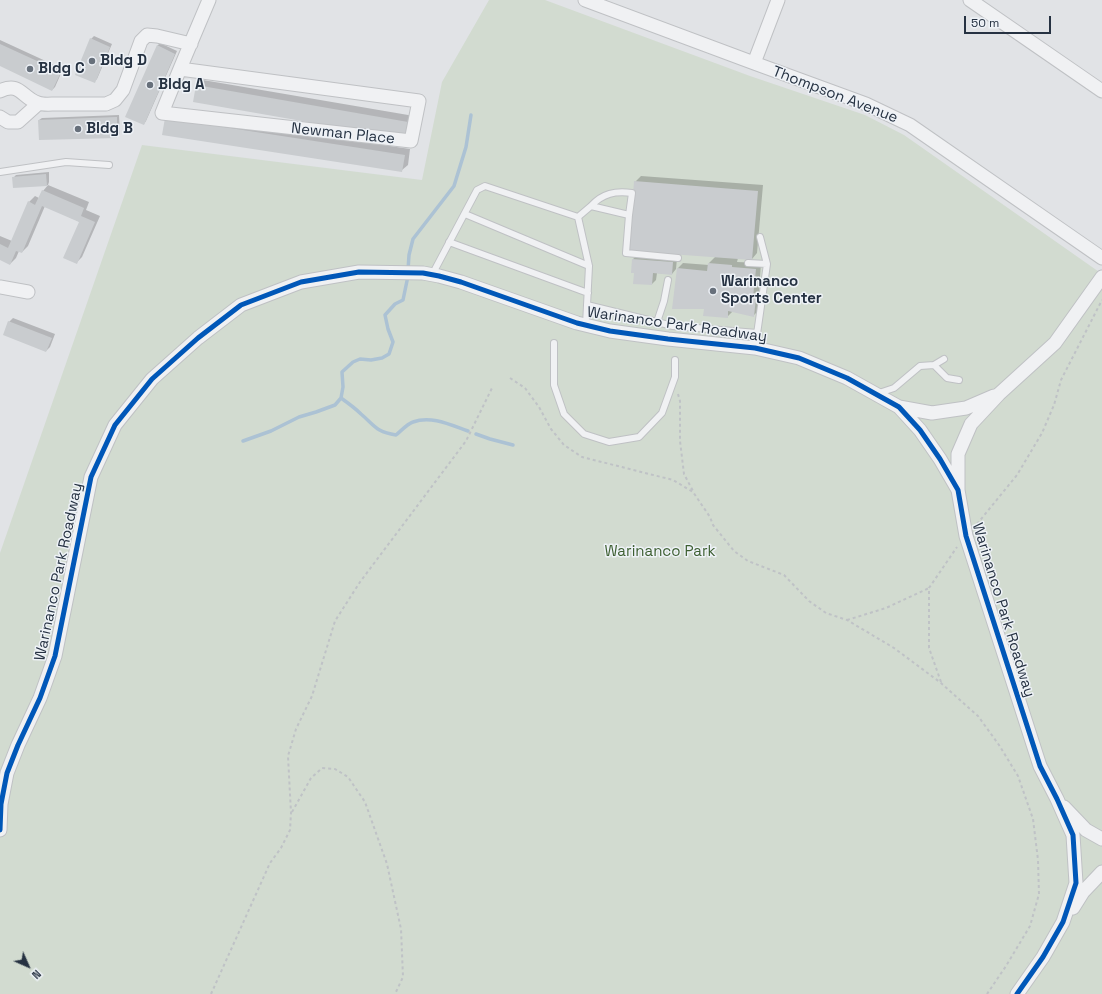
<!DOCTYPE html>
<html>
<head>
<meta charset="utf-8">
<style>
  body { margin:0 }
  #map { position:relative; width:1102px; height:994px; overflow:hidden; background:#e1e3e6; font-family:"Space Grotesk",sans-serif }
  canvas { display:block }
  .north { position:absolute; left:8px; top:946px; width:40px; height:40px; -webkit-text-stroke:3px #eef2f7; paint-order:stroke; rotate:135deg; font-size:11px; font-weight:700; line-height:16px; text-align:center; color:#263242 }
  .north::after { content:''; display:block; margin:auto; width:14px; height:18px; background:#263242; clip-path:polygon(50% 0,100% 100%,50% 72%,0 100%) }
  .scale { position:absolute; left:964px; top:16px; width:87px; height:18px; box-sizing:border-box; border:2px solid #263242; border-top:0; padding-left:5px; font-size:12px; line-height:14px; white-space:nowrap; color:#263242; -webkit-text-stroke:3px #eef2f7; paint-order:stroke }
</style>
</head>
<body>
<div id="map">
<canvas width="1102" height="994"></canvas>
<div class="north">N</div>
<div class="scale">50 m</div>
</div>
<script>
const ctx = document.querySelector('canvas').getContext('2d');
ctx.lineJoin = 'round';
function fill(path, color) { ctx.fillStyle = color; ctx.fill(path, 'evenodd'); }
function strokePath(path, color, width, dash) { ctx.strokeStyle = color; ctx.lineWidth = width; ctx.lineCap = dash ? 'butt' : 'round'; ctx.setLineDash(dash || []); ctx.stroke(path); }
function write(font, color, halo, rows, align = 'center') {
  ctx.font = font + ' "Space Grotesk",sans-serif'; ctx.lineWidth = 3; ctx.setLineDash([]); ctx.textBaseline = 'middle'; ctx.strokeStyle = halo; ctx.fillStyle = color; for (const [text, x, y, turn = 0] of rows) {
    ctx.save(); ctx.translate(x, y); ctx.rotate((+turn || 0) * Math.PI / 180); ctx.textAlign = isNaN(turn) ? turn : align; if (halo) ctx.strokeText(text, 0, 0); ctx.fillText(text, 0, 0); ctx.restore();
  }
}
fill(new Path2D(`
  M489 0H545L750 76 865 115 904 135 1102 274V994H0V553L142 145 422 180 442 82Z`), '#d2dbd0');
fill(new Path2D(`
  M94 36 112 44 97 79 94 82 91 39Z
  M0 40 63 69 55 87 52 90 0 65Z
  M160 43 177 51 146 121 144 124 157 46Z
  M203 80 414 116 411 132 197 86Z
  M172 113 410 149 408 165 402 170 166 119Z
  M119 115 120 134 117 137 40 139 39 120 42 118Z
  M49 172V182L48 185 14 187 13 178 16 175Z
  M641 176 763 185 757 253 752 259 738 258 737 262 761 263 759 291H761L759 310 754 315 733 311 727 317 705 308 677 269 683 263 709 265V263L716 256 635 182Z
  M48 185 89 202 86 210 100 216 82 257 76 263 80 222 45 206 28 246 22 252 19 251 16 258 10 264 0 259V236L12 241 29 202 35 196 39 198 43 191Z
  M638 255 677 258 676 269 672 274 657 273 656 280 652 284 635 273 632 272 633 259Z
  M13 318 55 334 50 347 46 351 9 322Z`), '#0003');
strokePath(new Path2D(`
  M408 270 409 255 413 239 454 186 466 147 471 115
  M341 398C348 403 355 408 361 414 375 426 376 432 396 435 401 431 407 424 413 422 431 415 451 425 468 431
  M476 434 490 439 513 445
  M243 441 271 431 299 417 316 412 335 405 341 398 343 387 342 372 353 362 360 359 371 360 382 358 389 354 393 342 388 329 385 315 395 304 403 300 408 276`), '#acc2d4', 3.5);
fill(new Path2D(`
  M90 38 110 47 95 83 75 75Z
  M0 44 61 72 52 91 0 66Z
  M157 45 175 54 144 125 125 117Z
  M196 85 408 122 405 139 193 102Z
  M117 117V138L39 140 38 120Z
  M165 118 405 155 402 172 162 135Z
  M46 174 47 186 13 188 12 177Z
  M634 181 758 191 752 260 629 251Z
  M42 190 84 208 81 216 95 222 77 264 63 258 79 222 42 206 22 253 16 251 10 265 0 260V244L8 248 28 201 35 205Z
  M632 259 673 262 672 275 653 273 652 285 633 284 634 273H631Z
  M708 263 732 265V267L756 269 753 297H756L754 317 728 311V318L703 316 704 309H672L677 268 707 271Z
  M8 321 52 338 46 352 3 335Z`), '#c9cccf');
const lane = new Path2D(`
  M0 172 66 162 109 165
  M591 206C603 193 615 191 632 193L629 215 626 253 678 258
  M465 214 589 266
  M578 217 589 266 586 325
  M578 217 591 206 629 215
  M449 242 588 293
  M748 263 767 264
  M432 275 477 190 485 186 578 217
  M587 305 673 326 757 333
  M657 322 664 301 668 280
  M554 343V385L564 414 584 434 609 442 639 437 662 413 675 377V360
  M755 348 767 264 760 237
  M934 365 947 378 959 380
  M876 394 894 388 920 366 934 365 944 359`);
const street = new Path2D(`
  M585 0 754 63 866 104 910 125 1102 258
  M970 0 1102 91
  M754 63 778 0
  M180 69 419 101 411 141 162 113C177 75 193 38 209 0
  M0 91C20 81 22 98 38 103 43 105 51 104 56 104 73 104 89 104 106 104L115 100 123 90 141 41 147 35 157 36 191 44
  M0 117 8 122H18L38 104
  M0 287 28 292
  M899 407 932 413 966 408 994 396
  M958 490V454L971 424 999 394 1055 343 1102 277
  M1064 807 1086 830 1102 839
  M0 830 1 804 7 773 18 745 40 698 55 656 91 477 115 425 152 379 198 338 241 305 301 282 359 272 423 273 439 276 461 282 577 323 610 331 668 339 755 348 799 358 847 378 899 407 920 430 940 459 958 490 966 536 1040 766 1057 799 1073 835 1076 883 1063 922 1043 957 1017 994
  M1073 908 1083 892 1102 872`);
strokePath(lane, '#bfc1c4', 8);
strokePath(street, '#bfc1c4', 15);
strokePath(new Path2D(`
  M510 378 525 388 539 407 551 429 564 445 582 457 673 480 693 492 710 517 713 525 734 551 748 561 784 575 809 601 826 613 847 620 894 648 941 683 978 716 999 745 1018 776 1033 819 1038 860 1039 894 1030 926 1006 966 987 994
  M678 394 680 401V441L684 474 693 491
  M977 524 1017 475 1042 433 1054 405 1061 380 1102 300
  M847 620 886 608 929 588
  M941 682 929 648V588L957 547
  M292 812 311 778 322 768 335 769 348 777 365 802 387 864 401 929 403 977 395 994
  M211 994 270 863 281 848 290 830 291 813 288 756 296 729 312 696 335 621 360 582 466 441 492 388`), '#bfc2c6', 2, [3, 3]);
strokePath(lane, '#f0f1f3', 6);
strokePath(street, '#f0f1f3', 13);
strokePath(new Path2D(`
  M0 830 1 804 7 773 18 745 40 698 55 656 91 477 115 425 152 379 198 338 241 305 301 282 359 272 423 273 439 276 461 282 577 323 610 331 668 339 755 348 799 358 847 378 899 407 920 430 940 459 958 490 966 536 1040 766 1057 799 1073 835 1076 883 1063 922 1043 957 1017 994`), '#0057b8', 5);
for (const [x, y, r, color] of [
  [92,61,4,"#67707b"],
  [30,69,4,"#67707b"],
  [150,85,4,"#67707b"],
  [78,129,4,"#67707b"],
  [713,291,4,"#67707b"]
]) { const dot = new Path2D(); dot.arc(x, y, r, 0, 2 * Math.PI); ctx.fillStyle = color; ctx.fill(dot); strokePath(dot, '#eef2f7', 1.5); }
write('bold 15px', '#263242', '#eef2f7', [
  ["Bldg D",100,61],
  ["Bldg C",38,69],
  ["Bldg A",158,85],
  ["Bldg B",86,129],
  ["Warinanco",721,282],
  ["Sports Center",721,299]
], 'left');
write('15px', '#263242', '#eef2f7', [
  ["Thompson Avenue",835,95,21],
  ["Newman Place",343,134,6],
  ["Warinanco Park Roadway",677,325,8],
  ["Warinanco Park Roadway",59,572,-78],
  ["Warinanco Park Roadway",1003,610,73]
]);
write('15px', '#3d5f31', '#eef2f7', [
  ["Warinanco Park",660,552]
]);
</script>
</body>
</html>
